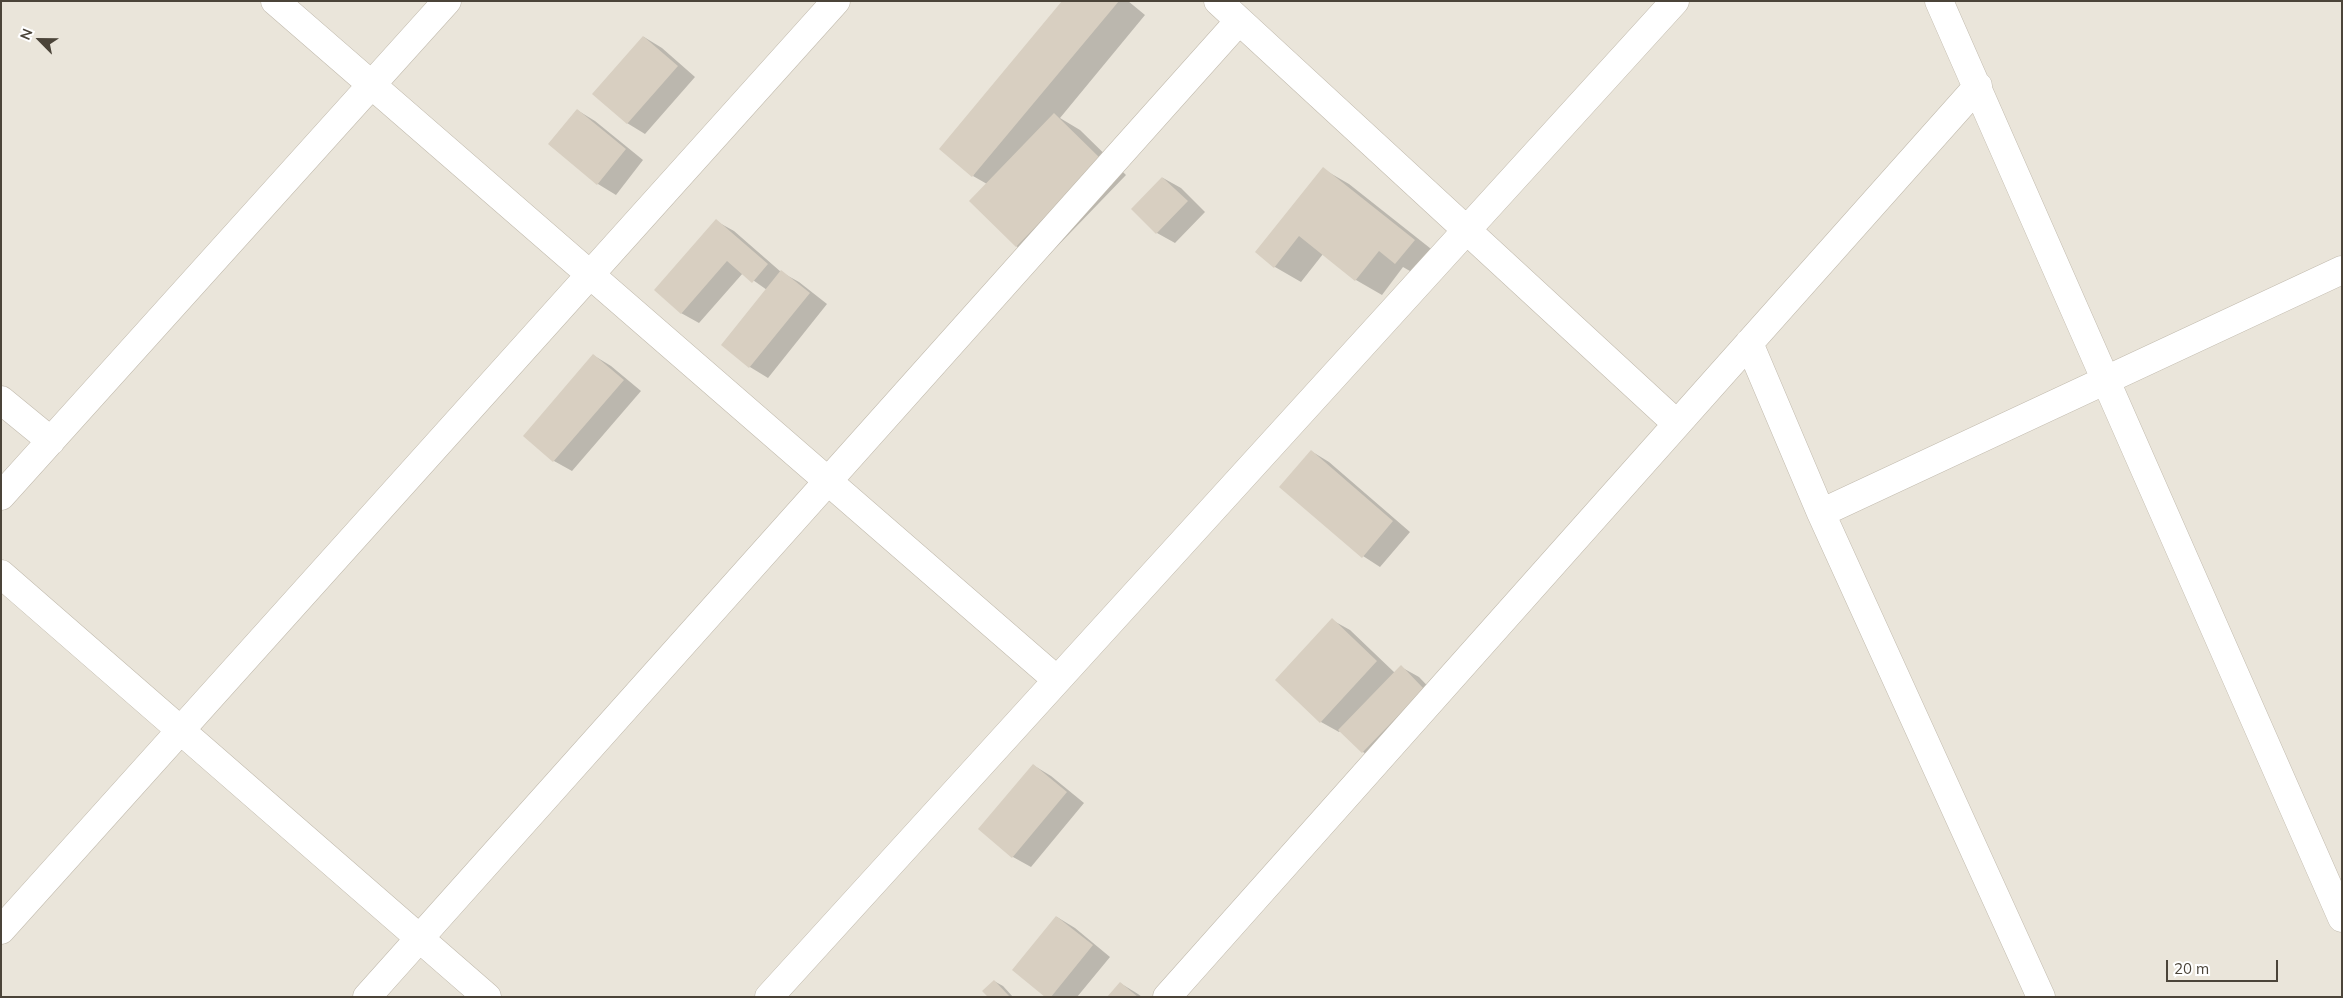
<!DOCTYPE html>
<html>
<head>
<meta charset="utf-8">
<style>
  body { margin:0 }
  #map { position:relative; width:2343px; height:998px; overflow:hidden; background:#f6f3ec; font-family:Mulish,sans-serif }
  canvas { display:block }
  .frame { position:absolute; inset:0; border:2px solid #4b4439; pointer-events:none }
  .north { position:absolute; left:15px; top:15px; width:50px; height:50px; -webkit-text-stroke:4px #fff; paint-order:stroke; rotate:293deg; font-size:14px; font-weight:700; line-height:20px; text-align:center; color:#4b4439 }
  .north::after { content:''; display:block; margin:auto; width:18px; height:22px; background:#4b4439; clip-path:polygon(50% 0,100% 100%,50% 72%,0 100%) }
  .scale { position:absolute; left:2166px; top:960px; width:112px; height:22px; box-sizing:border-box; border:2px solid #4b4439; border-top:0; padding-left:6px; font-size:15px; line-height:18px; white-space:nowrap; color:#4b4439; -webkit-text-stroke:4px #fff; paint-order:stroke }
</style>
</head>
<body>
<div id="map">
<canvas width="2343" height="998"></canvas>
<div class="frame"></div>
<div class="north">N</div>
<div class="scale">20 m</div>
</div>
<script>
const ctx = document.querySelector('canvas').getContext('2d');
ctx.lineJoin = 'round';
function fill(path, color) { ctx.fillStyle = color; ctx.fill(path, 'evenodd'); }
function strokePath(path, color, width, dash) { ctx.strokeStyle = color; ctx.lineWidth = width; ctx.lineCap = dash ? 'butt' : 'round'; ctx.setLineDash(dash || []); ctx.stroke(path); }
fill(new Path2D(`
  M1 1H2342V997H1Z`), '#eae5da');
fill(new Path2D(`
  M1064 1H1128L1145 15 1060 118 1080 130 1126 175 1043 261 1016 246 987 184 973 176Z
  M644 37 662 48 695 77 645 134 627 123Z
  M577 110 595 121 643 160 616 195 598 184 549 144Z
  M1323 169 1349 184 1440 256 1422 278 1403 267 1382 295 1356 280 1323 254 1301 282 1275 267 1257 252Z
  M1163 178 1181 188 1205 212 1175 243 1157 233 1133 209Z
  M716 221 734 231 781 272 799 282 827 304 768 378 750 367 723 345 767 290 743 273 699 323 681 313Z
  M593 355 611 366 641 391 572 471 554 461 525 436Z
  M1311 451 1329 462 1410 532 1380 567 1363 556Z
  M1332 620 1350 630 1395 673 1401 667 1419 677 1441 700 1380 762 1363 752 1341 730 1339 732 1321 722Z
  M1033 765 1051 776 1084 803 1031 867 1013 857 980 829Z
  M1057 917 1075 928 1110 957 1077 997H1047Z
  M994 981 1003 986 1013 997H990Z
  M1120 983 1138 994 1142 997H1109Z`), '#0003');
fill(new Path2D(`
  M1062 1H1119L972 177 939 149Z
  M643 36 678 66 627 124 592 94Z
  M577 109 626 149 597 185 548 144Z
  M1054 113 1101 159 1016 247 969 201Z
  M1323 167 1415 240 1395 264 1379 251 1355 281 1299 236 1274 268 1255 252Z
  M1162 177 1188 201 1156 234 1131 209Z
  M716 219 768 264 752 283 727 261 681 314 654 290Z
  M781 270 810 293 749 368 721 345Z
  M593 354 624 380 553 462 523 436Z
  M1311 450 1393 521 1362 558 1279 487Z
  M1332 618 1377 661 1320 723 1275 680Z
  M1401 665 1424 689 1362 753 1338 730Z
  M1033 764 1067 792 1012 858 978 829Z
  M1056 916 1093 945 1051 997H1045L1012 970Z
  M994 980 1010 997H988L982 991Z
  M1120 982 1138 997H1107Z`), '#d8cfc1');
const minor = new Path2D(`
  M275 1 1057 680
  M1218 1 1677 424
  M1939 1 2342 918
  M1749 343 1821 513 2041 997
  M1 400 51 441
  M1 496 447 1
  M1821 513 2342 270
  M1 574 487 997
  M1 930 836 1
  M367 997 1239 21
  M769 997 1675 1
  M1167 997 1978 86`);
strokePath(minor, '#c2bbae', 29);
strokePath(minor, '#fff', 28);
</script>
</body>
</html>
